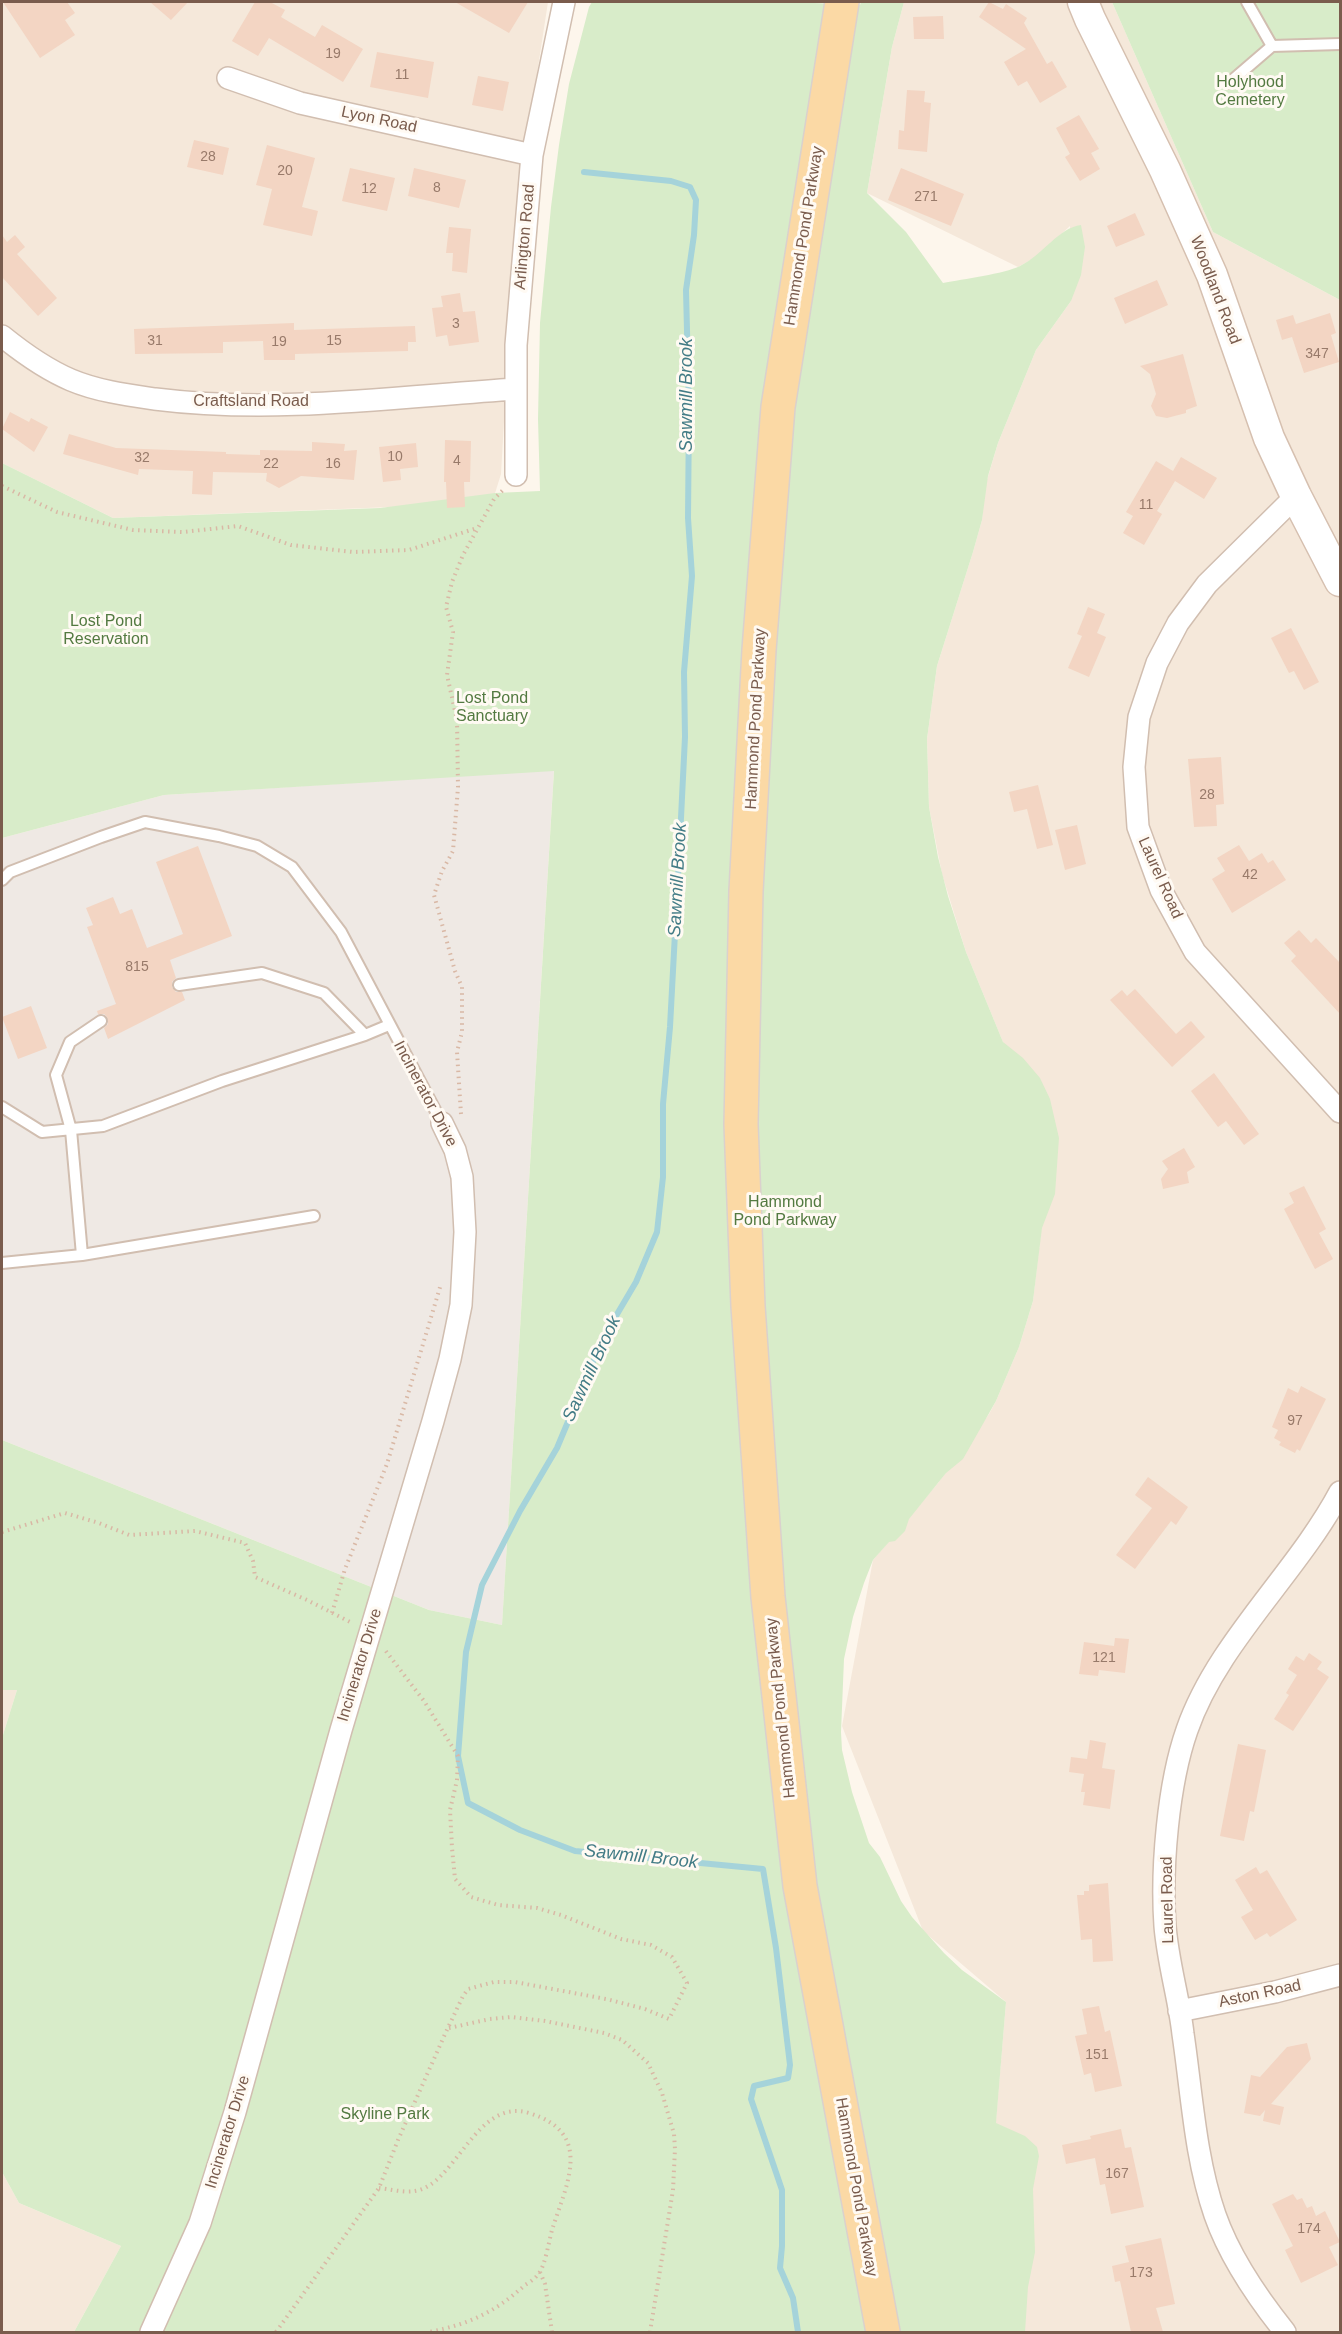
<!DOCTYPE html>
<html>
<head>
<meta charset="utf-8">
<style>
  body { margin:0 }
  #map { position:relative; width:1342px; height:2334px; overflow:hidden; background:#fdf6ec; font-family:Arial,sans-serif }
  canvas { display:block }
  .frame { position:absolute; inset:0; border:3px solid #7a5c4d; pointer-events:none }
</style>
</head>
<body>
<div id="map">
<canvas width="1342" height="2334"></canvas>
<div class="frame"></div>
</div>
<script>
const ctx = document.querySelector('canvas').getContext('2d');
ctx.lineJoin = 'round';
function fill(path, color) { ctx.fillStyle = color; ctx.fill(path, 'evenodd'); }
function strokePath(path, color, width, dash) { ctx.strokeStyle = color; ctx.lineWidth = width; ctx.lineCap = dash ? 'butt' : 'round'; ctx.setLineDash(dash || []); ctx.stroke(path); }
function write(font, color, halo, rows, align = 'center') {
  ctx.font = font + ' Arial,sans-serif'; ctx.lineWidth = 6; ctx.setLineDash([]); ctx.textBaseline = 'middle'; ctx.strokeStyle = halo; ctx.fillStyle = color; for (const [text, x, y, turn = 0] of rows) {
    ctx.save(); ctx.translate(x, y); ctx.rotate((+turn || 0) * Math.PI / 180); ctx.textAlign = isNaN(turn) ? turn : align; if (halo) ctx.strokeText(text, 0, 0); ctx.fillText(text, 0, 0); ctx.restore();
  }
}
fill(new Path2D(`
  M2 2H548L516 210 501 474 492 503 113 518 2 463Z
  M904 2H1112L1213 232 1340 300V2332H978L1006 2002 923 1931 842 1726 873 1560 938 1483 989 1414 996 1401 1019 1347 1033 1301 1042 1223 1005 1047 966 952 942 874 929 807 927 739 937 666 973 552 982 520 984 490 998 443 1036 350 1071 301 1070 226 1038 256 1018 267 867 193 892 47Z
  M2 1690H17L2 1738Z
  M2 2172 19 2203 121 2246 74 2332H2Z`), '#f5e8da');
fill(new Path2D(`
  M554 770 502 1625 429 1610 2 1440V838L164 795Z`), '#efe9e4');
fill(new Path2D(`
  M592 2H792L860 5 861 2H904L892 47 867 193 906 232 943 283C963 279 1004 274 1020 266 1044 254 1058 228 1081 225L1085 247 1081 275 1071 301 1036 350 998 443 988 476 982 520 973 552 937 666 927 739 929 807 938 857 948 896 966 952 1003 1042 1023 1058 1040 1078 1050 1099 1059 1138 1055 1194 1042 1228 1033 1301 1019 1347 996 1401 963 1459 946 1473 909 1519 905 1531 895 1541 889 1542 873 1560 864 1583 853 1617 844 1659 841 1732 842 1750 852 1792 869 1843 880 1857 901 1901 912 1917 944 1953 962 1970 1006 2002 996 2123 1025 2136 1037 2147 1039 2156 1033 2189 1035 2252 1028 2287 1025 2332H74L121 2246 19 2203 2 2172V1738L17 1690H2V1440L429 1610 502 1625 554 771 164 795 2 838V463L113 518 380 508 495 493 540 491 538 419 540 323 551 207 559 145 569 84 589 7Z
  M1112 2H1340V300L1213 232Z`), '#d8ecc9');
strokePath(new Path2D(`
  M584 172 671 181 690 187 696 200 694 235 686 290 689 411 688 518 692 576 684 672 685 737 679 858 670 1027 663 1104V1177L657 1232 636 1282 603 1338 557 1448 520 1511 482 1585 466 1652 458 1756 468 1803 520 1830 575 1851 763 1869 776 1948 790 2065 788 2078 754 2086 751 2099 782 2190V2246L780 2268 793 2298 798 2332`), '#a5d3da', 6);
fill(new Path2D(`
  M3 2H67L75 13 65 20 75 35 40 58Z
  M150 2H188L171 20Z
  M255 2H270L285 10 281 17 315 37 322 25 363 49 343 82 269 38 258 56 232 41Z
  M455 2H528L509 33Z
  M989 2 1003 9 1006 4 1027 18 1024 23 1047 64 1052 61 1067 87 1040 103 1027 81 1018 86 1004 62 1026 49 979 17Z
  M943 16 944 39H914L913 17Z
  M377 52 434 62 428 98 370 87Z
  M478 76 509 82 503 111 472 105Z
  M907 90 925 91 924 102 931 103 927 152 898 149 899 130 904 131Z
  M1079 115 1099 149 1091 153 1100 169 1080 181 1065 157 1070 154 1056 128Z
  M194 140 229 148 223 175 187 167Z
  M267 145 315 158 302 207 318 211 312 236 263 225 272 189 256 185Z
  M350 168 395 178 387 211 342 201Z
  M414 168 466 180 459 208 408 196Z
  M901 168 964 194 951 226 888 200Z
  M1135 213 1145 235 1116 247 1107 226Z
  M449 227 471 229 467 273 452 271 453 253H446Z
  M2 235 7 242 15 235 25 247 17 254 57 298 38 316 2 277Z
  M1157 280 1168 305 1125 324 1114 298Z
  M460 293 463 312 475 311 479 342 449 346 447 335 436 337 432 308 443 307 441 296Z
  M1330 313 1336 333 1331 335 1339 362 1304 373 1292 337 1282 340 1276 320 1293 315 1296 324Z
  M294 323V330L415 326 416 342H408V351L295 354V360H264L263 341 223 342V353L135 354 134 329Z
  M1183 354 1197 406 1186 410V413L1167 418 1156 416 1151 406 1156 394 1150 374 1140 366Z
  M10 412 29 422 31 418 48 427 34 452 2 429Z
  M69 434 116 448 226 452V454L260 455V450L312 451V442L345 444 344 451 357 450 354 480 301 476 279 488 266 481 267 473 213 472 212 495 192 494 193 471 139 469 138 475 63 454Z
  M445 440 471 441 470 482H464L465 507 447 508 446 482H444Z
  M416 443 418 467 400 469 401 480 383 482 379 447Z
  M1181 457 1217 478 1204 499 1175 481 1157 511 1162 514 1144 545 1123 533 1133 516 1126 512 1156 461 1173 471Z
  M1088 607 1105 614 1097 633 1106 637 1089 677 1068 668 1082 636 1077 634Z
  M1291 628 1319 682 1304 690 1294 671 1289 673 1271 638Z
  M1221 757 1224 804 1216 805 1217 826 1194 827 1188 759Z
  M1038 785 1053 845 1037 849 1027 809 1014 812 1009 792Z
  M1077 825 1086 864 1065 870 1055 830Z
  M1239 845 1249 861 1262 853 1268 863 1273 860 1286 880 1232 913 1212 879 1225 871 1217 858Z
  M198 846 232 936 170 960 176 978 172 982V987L176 992H182L185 1000 108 1039 104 1028 108 1024 107 1017 104 1014H98L97 1011 116 1004 87 927 93 925 86 908 113 897 120 914 132 909 147 948 183 934 156 862Z
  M1299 930 1311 943 1316 938 1341 964V1015L1291 961 1296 956 1284 943Z
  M1135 989 1176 1034 1191 1021 1205 1037 1172 1067 1110 1000 1122 990 1127 996Z
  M31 1006 47 1048 18 1059 2 1017Z
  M1214 1073 1259 1134 1244 1145 1226 1121 1218 1127 1191 1091Z
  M1184 1148 1195 1167 1187 1172 1189 1183 1163 1189 1161 1179 1168 1169 1162 1161Z
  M1304 1186 1326 1229 1319 1233 1333 1259 1315 1269 1284 1209 1294 1203 1289 1193Z
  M1301 1386 1326 1399 1300 1451 1297 1449 1295 1453 1279 1445 1281 1442 1274 1438 1278 1430 1272 1427 1288 1388 1298 1393Z
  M1148 1477 1188 1507 1176 1525 1171 1521 1135 1569 1116 1555 1152 1508 1135 1495Z
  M1115 1638 1129 1639 1125 1673 1099 1670 1098 1676 1079 1674 1084 1642 1114 1646Z
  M1309 1653 1322 1662 1317 1669 1329 1677 1293 1731 1274 1719 1289 1695 1286 1693 1297 1675 1288 1669 1296 1656 1304 1661Z
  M1090 1740 1106 1743 1102 1768 1115 1770 1110 1809 1083 1805 1085 1792H1081L1084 1774 1069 1772 1071 1757 1087 1759Z
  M1238 1744 1266 1750 1254 1812 1250 1811 1244 1841 1220 1836Z
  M1256 1867 1260 1874 1267 1870 1297 1920 1270 1937 1267 1933 1255 1940 1241 1917 1253 1910 1235 1880Z
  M1108 1883 1113 1961 1093 1962 1092 1939 1081 1940 1077 1895H1084V1891H1089V1885Z
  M1099 2006 1105 2032 1110 2030 1122 2086 1095 2092 1091 2073 1084 2075 1075 2036 1087 2034 1082 2009Z
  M1307 2043 1311 2059 1271 2104 1284 2107 1280 2125 1263 2121 1265 2110 1260 2116 1244 2113 1251 2075 1260 2077 1287 2047Z
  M1121 2129 1125 2148 1131 2147 1144 2207 1111 2214 1105 2184 1100 2185 1095 2158 1066 2164 1062 2145 1091 2139 1090 2136Z
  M1293 2194 1297 2200 1302 2198 1307 2208 1312 2206 1316 2216 1325 2211 1340 2242 1329 2247 1338 2265 1301 2283 1285 2250 1293 2246 1272 2204Z
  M1161 2238 1175 2304 1156 2308 1163 2332H1131L1120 2281 1115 2282 1112 2266 1129 2262 1125 2246Z`), '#f3d5c3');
const lane = new Path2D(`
  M1247 2 1272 46 1340 44
  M1229 83 1272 46
  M2 880 10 872 101 837 145 822 219 836 257 846 292 867 341 932 442 1123
  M179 985 262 973 324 993 365 1035
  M101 1021 70 1042 56 1075 71 1130 82 1255 314 1216
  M2 1107 42 1132 103 1126 222 1081 365 1035 389 1025
  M2 1263 82 1255`);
const street = new Path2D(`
  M228 78 300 103 532 155
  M2 336C23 353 45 369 71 380 97 391 127 395 155 399 274 414 396 397 515 389
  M516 475V345L532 155 564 2
  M1296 496 1207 584 1178 623 1157 663 1139 717 1134 767 1138 827 1161 890 1195 952 1340 1112
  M1179 2011 1275 1992 1340 1975
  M151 2332 200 2223 235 2112 341 1730 433 1421 450 1359 461 1305 465 1232 462 1177 455 1150 442 1123
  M1285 2332C1257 2297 1230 2258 1215 2215 1195 2157 1192 2095 1183 2034 1179 1998 1168 1963 1165 1926 1161 1869 1168 1784 1187 1730 1217 1643 1297 1573 1340 1492`);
const secondary = new Path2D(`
  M1083 2 1090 19 1165 170 1212 275 1269 438 1296 496 1340 581`);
const primary = new Path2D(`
  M842 2 778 407 759 650 746 891 741 1124 748 1306 768 1597 800 1886 883 2332`);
strokePath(lane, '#d1beb0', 14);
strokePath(street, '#d1beb0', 24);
strokePath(secondary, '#d6c0b0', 33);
strokePath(primary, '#dad1cd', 36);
strokePath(new Path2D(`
  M2 486 57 512 133 530 183 532 238 526 291 545 353 552 409 550 477 528
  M461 1114 457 1052 462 1032V987L455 971 434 895 442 871 453 851 458 787 457 720 447 675 453 632 446 607 452 582 463 555 494 499 505 488
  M2 1532 65 1513 99 1523 129 1535 195 1531 245 1543 253 1561 255 1577 307 1600 352 1623
  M332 1613 345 1569 387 1464 441 1284
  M449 2028 490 2019 511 2017 545 2021 604 2033 622 2040 648 2063 662 2093 674 2134 675 2149 673 2190 650 2332
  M379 2188C389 2189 404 2193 415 2191 456 2185 476 2097 529 2113 595 2133 566 2185 552 2230 549 2241 545 2266 539 2273 536 2278 530 2282 525 2285 494 2313 469 2324 429 2332
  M540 2272 545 2284 552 2332
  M276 2332 379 2188 398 2140 445 2034 463 1996 468 1989 494 1982H515L606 1999 645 2009 669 2019 687 1983 672 1957 651 1945 621 1939 561 1915 537 1908 498 1905 471 1897 455 1879 452 1848 450 1810 457 1780 458 1756 424 1701 385 1650`), '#d9b8a5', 4, [1.5, 4.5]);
strokePath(lane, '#fff', 10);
strokePath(street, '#fff', 21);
strokePath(secondary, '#fff', 30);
strokePath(primary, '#fbd9a5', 33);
write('14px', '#987a6a', null, [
  ["19",333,54],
  ["11",402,75],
  ["28",208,157],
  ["20",285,171],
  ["8",437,188],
  ["12",369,189],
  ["271",926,197],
  ["3",456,324],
  ["31",155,341],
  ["15",334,341],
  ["19",279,342],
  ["347",1317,354],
  ["10",395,457],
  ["32",142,458],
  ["4",457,461],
  ["22",271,464],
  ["16",333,464],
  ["11",1146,505],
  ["28",1207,795],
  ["42",1250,875],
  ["815",137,967],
  ["97",1295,1421],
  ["121",1104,1658],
  ["151",1097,2055],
  ["167",1117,2174],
  ["174",1309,2229],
  ["173",1141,2273]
]);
write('16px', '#537a41', '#fffaf3', [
  ["Holyhood",1250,83],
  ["Cemetery",1250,101],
  ["Lost Pond",106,622],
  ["Reservation",106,640],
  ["Lost Pond",492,699],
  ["Sanctuary",492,717],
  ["Hammond",785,1203],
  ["Pond Parkway",785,1221],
  ["Skyline Park",385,2115]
]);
write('16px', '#7a5c4d', '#fffaf3', [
  ["Lyon Road",379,120,12],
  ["Hammond Pond Parkway",804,236,-81],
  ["Arlington Road",525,237,-85],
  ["Woodland Road",1215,290,69],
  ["Craftsland Road",251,402],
  ["Hammond Pond Parkway",756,719,-87],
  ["Laurel Road",1160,878,66],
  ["Incinerator Drive",425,1094,62],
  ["Incinerator Drive",360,1665,-73],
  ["Hammond Pond Parkway",781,1708,-96],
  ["Laurel Road",1168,1900,-91],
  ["Aston Road",1260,1994,-12],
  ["Incinerator Drive",228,2132,-73],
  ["Hammond Pond Parkway",856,2187,80]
]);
write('italic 18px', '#437c86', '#fffaf3', [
  ["Sawmill Brook",687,395,-90],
  ["Sawmill Brook",678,880,-87],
  ["Sawmill Brook",592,1369,-65],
  ["Sawmill Brook",641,1857,6]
]);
</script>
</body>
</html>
